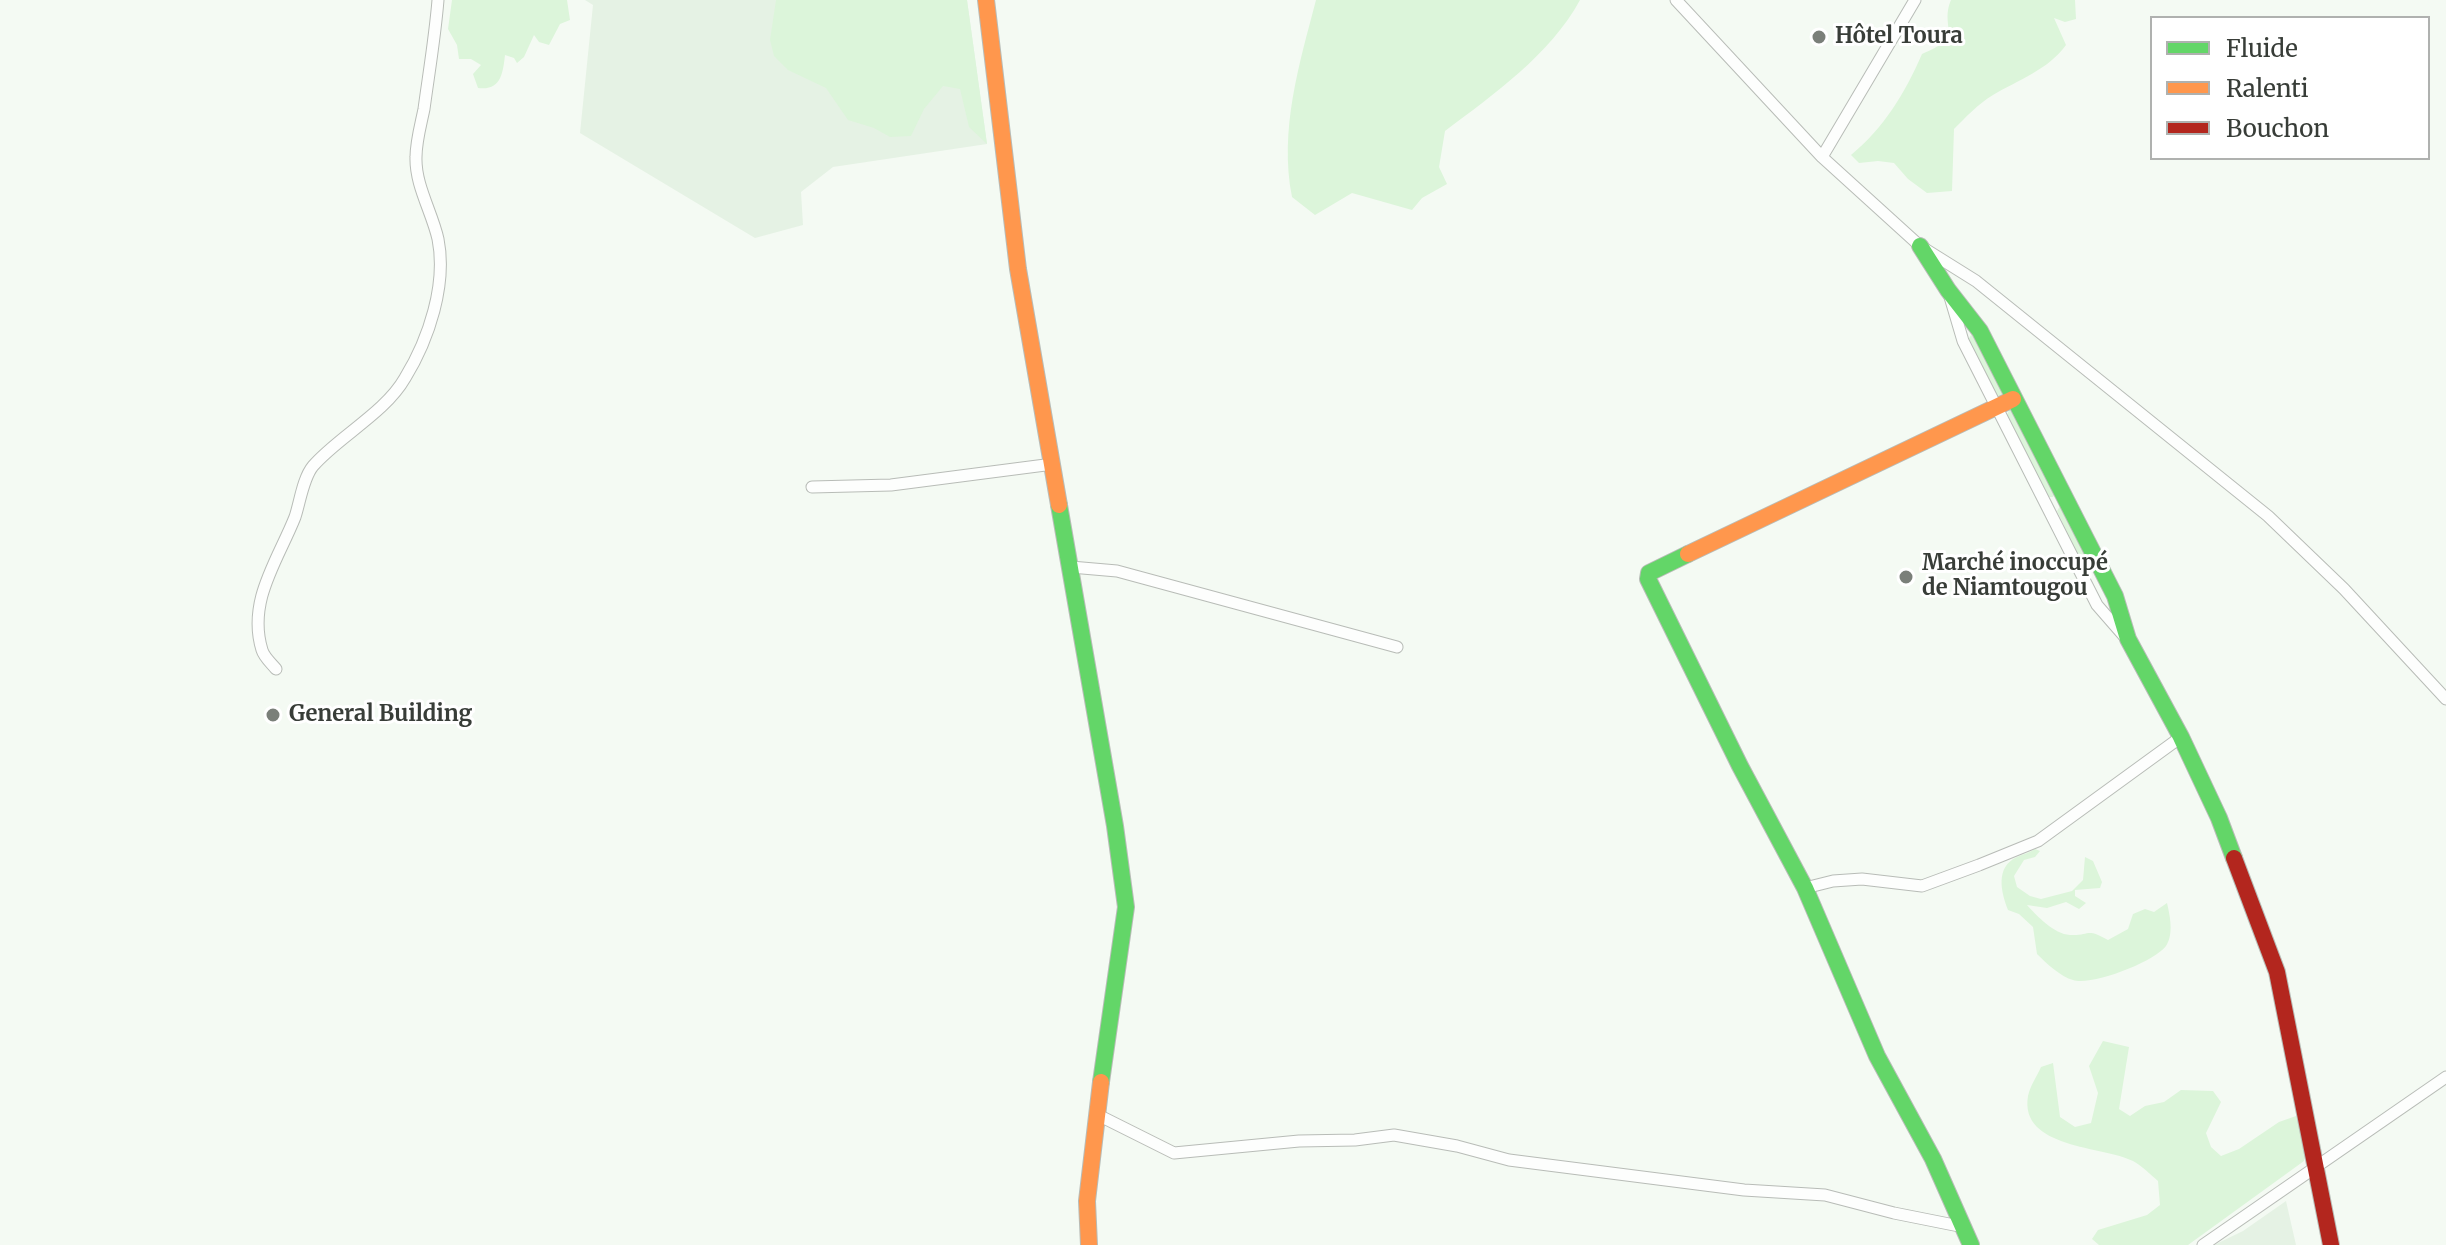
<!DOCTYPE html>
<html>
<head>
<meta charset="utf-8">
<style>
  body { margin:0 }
  #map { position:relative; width:2446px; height:1245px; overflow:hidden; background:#f4faf3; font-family:Merriweather,serif }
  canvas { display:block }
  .legend { position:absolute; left:2150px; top:16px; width:280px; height:144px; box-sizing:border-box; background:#fff; border:2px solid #afb1af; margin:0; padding:10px 14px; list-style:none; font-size:24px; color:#383d38 }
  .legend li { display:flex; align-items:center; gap:16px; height:40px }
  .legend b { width:40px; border:2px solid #afb1af }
</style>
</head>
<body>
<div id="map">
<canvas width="2446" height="1245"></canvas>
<ul class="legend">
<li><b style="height:10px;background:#63d668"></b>Fluide</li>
<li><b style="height:10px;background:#ff974d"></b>Ralenti</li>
<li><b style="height:10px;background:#b3261e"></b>Bouchon</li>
</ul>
</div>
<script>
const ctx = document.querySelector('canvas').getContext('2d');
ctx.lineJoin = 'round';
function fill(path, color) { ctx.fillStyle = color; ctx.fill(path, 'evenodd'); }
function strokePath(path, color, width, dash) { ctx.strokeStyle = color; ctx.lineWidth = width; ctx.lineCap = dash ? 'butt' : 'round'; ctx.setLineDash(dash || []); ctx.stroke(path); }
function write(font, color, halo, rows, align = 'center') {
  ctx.font = font + ' Merriweather,serif'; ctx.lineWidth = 6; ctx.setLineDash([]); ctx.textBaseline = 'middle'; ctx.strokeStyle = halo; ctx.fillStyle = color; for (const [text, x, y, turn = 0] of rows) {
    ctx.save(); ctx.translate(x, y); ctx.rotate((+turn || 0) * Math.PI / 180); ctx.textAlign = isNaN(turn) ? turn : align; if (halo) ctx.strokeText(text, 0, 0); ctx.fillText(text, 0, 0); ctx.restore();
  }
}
fill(new Path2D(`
  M585 0H967L987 144 833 167 801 192 803 225 755 238 580 133 593 5Z
  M2286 1201 2296 1245H2214L2243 1231Z`), '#e5f2e4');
fill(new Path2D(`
  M452 0H567L570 20 560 24 549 45 539 42 534 35 524 57 517 63 514 58 505 55C503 73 501 91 478 88L473 74 481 65 471 59H459L457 45 448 29Z
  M776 0H967L987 144 969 127 960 89 943 86 924 109 911 136 890 137 874 128 848 120 826 88 788 70 774 56 770 40Z
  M1316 0H1580C1550 55 1494 94 1445 131L1439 167 1447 184 1422 198 1412 210 1352 193 1315 215 1292 197C1279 130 1299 65 1316 0Z
  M1951 0H2075L2076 19 2065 22 2054 18 2066 45C2048 70 2018 80 1993 95 1978 104 1966 117 1954 129L1952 191 1927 193 1908 179 1894 163 1878 161 1859 163 1851 155C1884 128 1905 93 1922 54 1966 36 1939 28 1951 0Z
  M1971 335 1974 336 2004 394 1996 399 1968 340Z
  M2009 410H2012L2055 494 2053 497H2048L2007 415Z
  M2060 506 2063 508 2093 568 2090 571 2085 570 2057 511Z
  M2035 849 2040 851 2035 857 2024 860 2014 876 2017 887 2030 896 2041 899 2072 891 2083 880 2085 857 2093 861 2102 882 2100 888 2075 890V896L2086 903 2079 909 2066 902 2047 908 2027 905C2037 916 2054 934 2070 935 2090 936 2086 927 2108 940L2128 929 2133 914 2145 909 2154 912 2167 903C2170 916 2174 934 2166 946 2154 962 2092 986 2073 980 2061 977 2046 963 2037 954L2033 927 2019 914 2008 910C2001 892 1995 867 2017 857 2023 854 2029 853 2035 849Z
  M2103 1041 2129 1047 2119 1109 2130 1116 2145 1106 2164 1102 2181 1090 2213 1091 2221 1102 2206 1133 2211 1147 2221 1156 2239 1149 2279 1122 2296 1116 2306 1151 2304 1161 2188 1245H2099L2092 1239 2098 1230 2147 1215 2160 1205 2158 1181C2150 1174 2142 1166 2133 1161 2104 1146 2019 1149 2028 1096 2030 1086 2037 1076 2041 1067L2053 1063 2060 1117 2075 1127 2091 1123 2098 1093 2089 1066Z`), '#dcf5da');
const street = new Path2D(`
  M1676 0 1822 157 1920 246 1976 281 2268 516 2344 589 2446 699
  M1822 157 1915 0
  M1950 297 1963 341 2097 605 2124 636
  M812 487 891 485 1053 464
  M1071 567 1117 571 1397 647
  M276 669C271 663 264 657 262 650 247 601 278 560 295 517 300 502 303 478 313 466 338 437 385 413 405 378 429 339 447 284 438 239 432 212 415 185 416 157 416 141 421 124 424 109 429 72 435 37 438 0
  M1805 888 1833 881 1862 879 1922 886 1979 865 2038 841 2181 737
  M1096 1114 1174 1153 1299 1141 1355 1140 1394 1135 1457 1146 1509 1160 1744 1190 1825 1195 1894 1213 1964 1227
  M2203 1245 2446 1077`);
const fast = new Path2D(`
  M1920 246 1948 290 1980 331 2115 596 2128 639 2181 737 2219 818 2234 858
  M1059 505 1115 826 1126 907 1101 1082
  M1688 554 1649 573 1648 579 1740 766 1805 888 1877 1056 1933 1159 1971 1245`);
const slow = new Path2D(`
  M986 0 1018 269 1059 505
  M1688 554 2013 399
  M1089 1245 1087 1201 1101 1082`);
const jam = new Path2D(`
  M2234 858 2277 972 2331 1245`);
strokePath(street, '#b8bcb7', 13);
strokePath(fast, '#b8bcb7', 18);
strokePath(slow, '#b8bcb7', 18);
strokePath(jam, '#b8bcb7', 18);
strokePath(street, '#fdfefd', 11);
strokePath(fast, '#63d668', 16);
strokePath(slow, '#ff974d', 16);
strokePath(jam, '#b3261e', 16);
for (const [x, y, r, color] of [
  [1819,37,8,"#7a7f79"],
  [1906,577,8,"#7a7f79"],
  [273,715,8,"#7a7f79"]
]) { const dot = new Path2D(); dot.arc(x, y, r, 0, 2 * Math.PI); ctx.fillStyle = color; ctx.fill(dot); strokePath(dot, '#fff', 3); }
write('bold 22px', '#383d38', '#fff', [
  ["Hôtel Toura",1835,37],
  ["Marché inoccupé",1922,564],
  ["de Niamtougou",1922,589],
  ["General Building",289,715]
], 'left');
</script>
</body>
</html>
